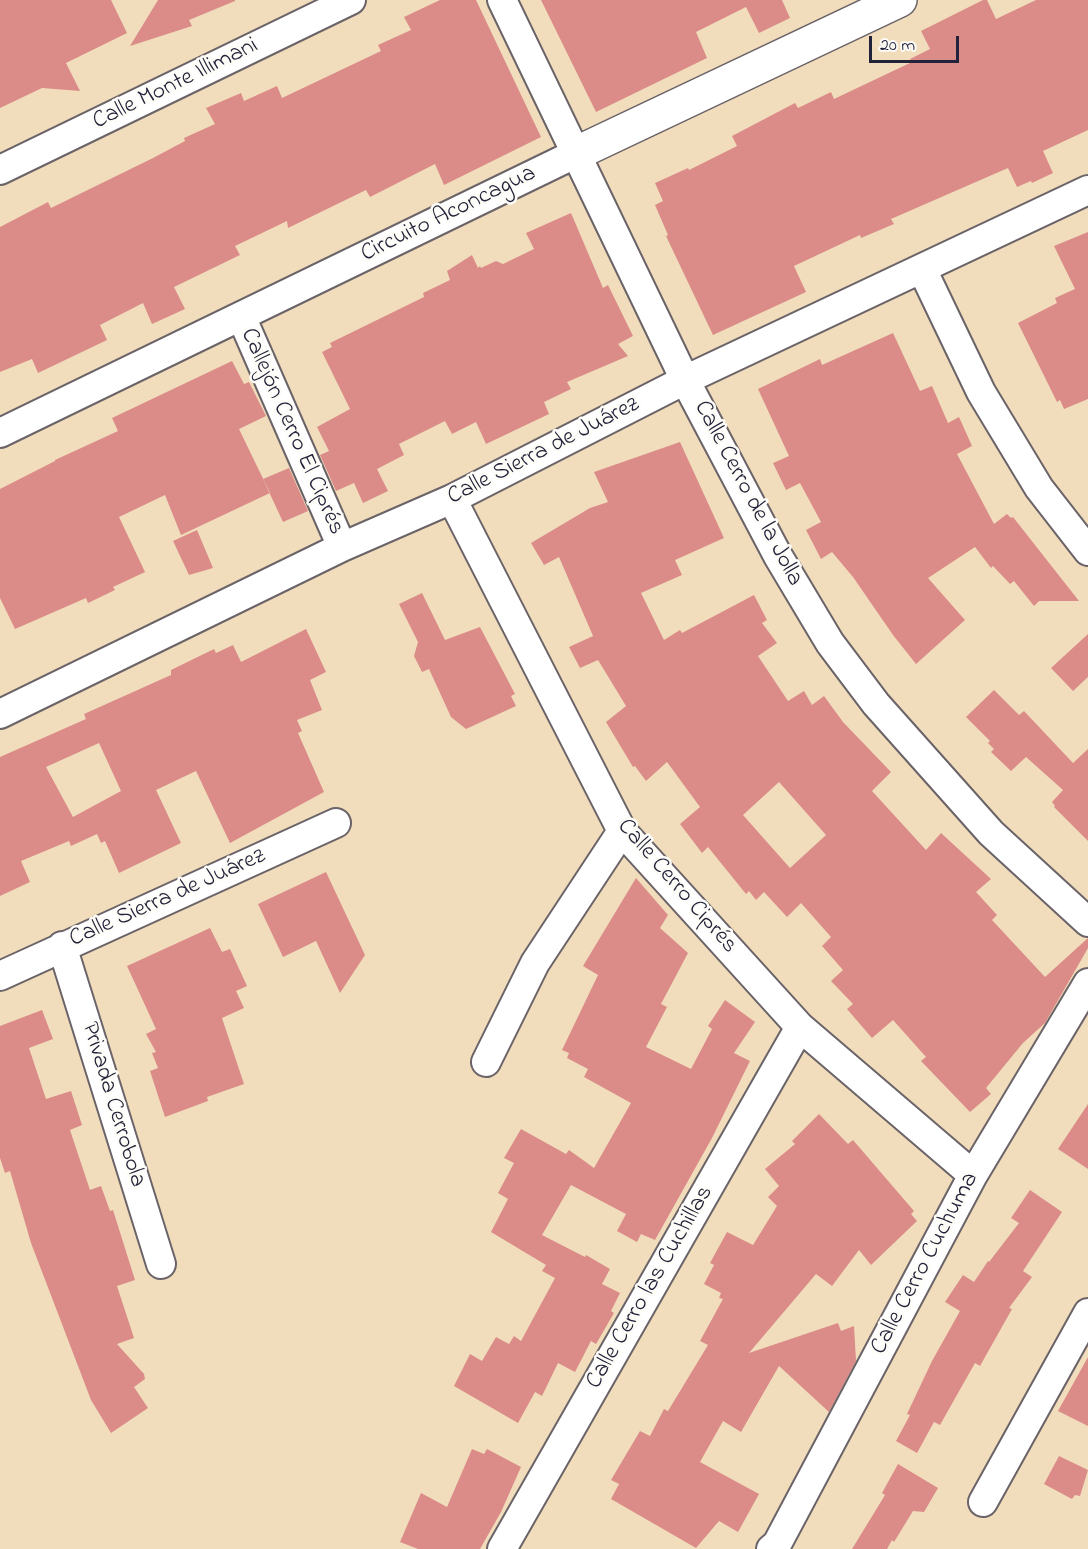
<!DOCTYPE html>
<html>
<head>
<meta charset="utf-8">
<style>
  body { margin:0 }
  #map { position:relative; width:1088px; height:1549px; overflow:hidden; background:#f1ddbc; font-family:"Indie Flower",sans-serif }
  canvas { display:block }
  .scale { position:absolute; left:869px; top:36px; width:90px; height:27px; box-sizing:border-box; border:3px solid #22223b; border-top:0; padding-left:8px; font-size:18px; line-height:21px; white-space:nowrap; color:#22223b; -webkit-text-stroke:4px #fdfcf7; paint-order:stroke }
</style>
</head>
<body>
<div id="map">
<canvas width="1088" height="1549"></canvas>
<div class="scale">20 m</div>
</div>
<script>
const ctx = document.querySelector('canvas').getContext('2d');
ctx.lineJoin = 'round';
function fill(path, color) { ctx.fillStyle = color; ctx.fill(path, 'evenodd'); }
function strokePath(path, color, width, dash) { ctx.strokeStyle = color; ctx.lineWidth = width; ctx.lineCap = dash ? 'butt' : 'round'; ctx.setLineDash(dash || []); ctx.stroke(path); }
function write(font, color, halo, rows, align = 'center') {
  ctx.font = font + ' "Indie Flower",sans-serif'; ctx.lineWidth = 5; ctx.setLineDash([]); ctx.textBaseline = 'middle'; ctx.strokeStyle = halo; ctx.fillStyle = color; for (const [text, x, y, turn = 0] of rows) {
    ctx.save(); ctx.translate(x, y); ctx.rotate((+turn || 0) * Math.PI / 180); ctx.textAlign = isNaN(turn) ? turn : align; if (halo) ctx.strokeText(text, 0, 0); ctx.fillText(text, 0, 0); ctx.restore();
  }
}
fill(new Path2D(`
  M0 0H111L127 33 66 63 80 91 42 88 0 108Z
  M158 0H235V1L189 20 192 26 130 46Z
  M440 0H476L541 137 444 185 435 164 370 197 366 190 288 228 287 221 235 246 240 255 174 287 185 309 152 324 143 303 100 325 107 340 38 373 32 359 0 372V227L48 202 51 208 153 158 185 141 184 138 215 124 206 108 241 93 244 101 277 86 282 98 381 51 378 45 411 30 404 17Z
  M541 0H782L790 18 759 33 746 7 696 32 707 58 596 112Z
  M983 0H987L996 19 1036 0H1088V130L1043 151 1053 173 1032 183 1031 181 1017 187 1008 168 891 219 894 224 861 238 860 235 794 266 806 292 713 335 666 236 668 235 655 205 663 201 655 183 688 168 689 170 737 146 732 136 795 103 798 108 831 92 834 99 912 62 910 59 930 49 921 31Z
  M571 213 603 288 608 285 633 336 618 344 628 356 567 382 571 389 544 402 549 414 486 444 476 422 452 434 445 421 399 444 404 455 377 469 388 491 363 503 354 483 336 491 320 455 329 451 317 427 350 409 322 352 332 347 330 343 424 297 423 293 450 280 447 271 472 255 478 268 480 266 481 268 496 261 503 264 534 249 526 233Z
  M1088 232V399L1064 409 1060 400 1057 402 1018 323 1057 303 1055 298 1075 289 1054 246Z
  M893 333 920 391 932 386 948 423 959 417 972 446 957 454 994 524 1007 514 1011 518 1013 517 1079 601H1039L1034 606 1014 581 1010 584 993 566 991 568 975 547 928 578 965 620 916 664 893 635 853 577 832 552 821 559 806 530 821 522 800 483 786 490 773 463 789 456 758 389 820 359 822 365Z
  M232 361 244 384 249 382 266 416 239 429 270 493 181 535 165 495 119 517 145 572 113 587 115 590 88 603 86 598 15 629 0 598V489L55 461V460L118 431 112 418Z
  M680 442 724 538 675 560 682 575 641 593 664 640 680 630 682 633 754 595 767 620 762 623 777 643 758 656 788 701 804 691 812 705 824 696 843 722 891 772 872 791 926 850 941 833 991 879 976 892 997 915 992 920 1045 977 1088 938V948L1045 1023 1023 1043 986 1088 991 1094 970 1112 921 1061 926 1057 893 1020 872 1038 847 1009 853 1004 831 981 843 970 822 946 831 937 801 903 787 917 764 892 756 900 749 891 746 894 708 847 702 853 680 824 700 807 667 762 646 781 635 766 633 767 606 722 626 706 598 660 580 668 569 647 593 636 559 557 544 565 531 543 590 508 608 502 594 472ZM779 782 826 835 790 868 743 815Z
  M289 468 308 511 283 522 263 479Z
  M197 530 213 568 189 575 173 541Z
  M422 593 445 640 480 627 515 694 511 696 516 706 466 729 451 717 429 669 422 672 414 656 418 642 399 604Z
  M306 629 326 672 310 680 322 710 297 720 302 731 298 733 324 792 230 843 196 771 156 790 181 843 119 873 105 841 101 843 97 834 71 846 69 841 21 861 30 882 0 896V757L86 719 84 714 171 675V670L214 649 216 653 233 645 241 662ZM99 743 121 791 73 817 46 767Z
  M1088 634V677L1073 691 1051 668Z
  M994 690 1019 715 1024 711 1073 763 1088 749V841L1054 807 1055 806 1052 802 1063 790 1026 757 1011 771 991 752 994 749 988 743 990 741 966 717Z
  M326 872 365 955 340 993 316 941 283 957 258 904Z
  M636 878 668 915 660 928 688 953 661 1004 667 1007 646 1047 691 1069 712 1029 708 1026 725 1000 755 1022 734 1053 750 1061 712 1138 655 1240 641 1234 637 1242 617 1231 626 1214 571 1185 542 1235 585 1257 586 1255 610 1269 602 1284 620 1293 611 1311 614 1313 596 1344 591 1341 575 1372 558 1363 542 1396 535 1392 518 1423 454 1386 470 1354 482 1361 496 1337 509 1344 514 1336 521 1341 555 1278 542 1271 546 1265 491 1232 508 1199 498 1193 514 1163 504 1158 521 1129 566 1154 569 1150 594 1168 631 1103 584 1077 588 1069 567 1058 569 1053 562 1050 598 975 583 966Z
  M210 928 222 952 230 949 247 986 236 991 244 1008 222 1018 244 1084 207 1097 208 1101 165 1117 150 1071 158 1068 152 1053 156 1052 146 1034 156 1029 127 966Z
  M42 1010 53 1039 29 1048 46 1099 71 1091 82 1125 70 1130 90 1190 101 1186 110 1211 113 1210 135 1280 117 1286 134 1338 117 1344 144 1374 145 1379 134 1387 148 1408 111 1433 91 1400 31 1243 10 1171 5 1173 0 1158V1026Z
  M1088 1104V1169L1058 1149Z
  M819 1114 848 1144 853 1140 914 1211 911 1214 917 1221 871 1265 859 1250 832 1286 816 1274 749 1353 838 1323 841 1331 854 1326 856 1361 829 1412 779 1366 741 1432 723 1421 700 1462 759 1494 738 1532 719 1521 696 1548 611 1499 619 1484 611 1480 640 1431 650 1436 664 1409 668 1411 708 1345 700 1341 723 1299 719 1298 721 1293 704 1284 714 1265 710 1263 727 1232 753 1245 777 1206 768 1197 779 1186 765 1169 795 1144 792 1141Z
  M1030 1190 1062 1212 1023 1271 1032 1277 1009 1308 1012 1309 980 1366 975 1363 940 1425 934 1422 917 1453 896 1441 910 1415 907 1414 932 1361 960 1311 945 1302 963 1275 974 1282 988 1261 989 1262 1019 1223 1011 1218Z
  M1088 1357V1426L1058 1411Z
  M472 1449 484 1454 487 1449 521 1467 501 1512 480 1549H418L400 1542 421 1493 447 1507Z
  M1059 1456 1088 1470 1080 1496 1075 1495 1072 1499 1044 1484Z
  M898 1464 938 1488 924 1512 913 1511 894 1542 892 1540 887 1549H852L885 1495 882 1493Z`), '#db8c88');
const street = new Path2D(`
  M502 0 685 380 778 556 830 643 876 704 991 833 1088 922
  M0 170 351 0
  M922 269 981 392 1039 488 1088 551
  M241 316 342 547
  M0 433 577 153
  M452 499 622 831 800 1027 973 1175
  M0 714 342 547 452 499 685 380 1088 190
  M62 946 161 1264
  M0 976 336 823
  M486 1062 535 963 622 831
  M983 1502 1088 1313
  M502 1549 800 1027
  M771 1549 777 1544 973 1175 1088 983`);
const secondary = new Path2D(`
  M577 153 900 0`);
strokePath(street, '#6a6368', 32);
strokePath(secondary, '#6a6368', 36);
strokePath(street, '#fff', 28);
strokePath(secondary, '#fff', 33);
write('24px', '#22223b', '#fdfcf7', [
  ["Calle Monte Illimani",176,85,-26],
  ["Circuito Aconcagua",449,215,-26],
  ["Callejón Cerro El Ciprés",291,432,66],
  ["Calle Sierra de Juárez",544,452,-27],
  ["Calle Cerro de la Jolla",747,494,62],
  ["Calle Cerro Ciprés",676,887,49],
  ["Calle Sierra de Juárez",168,899,-24],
  ["Privada Cerrobola",112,1105,73],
  ["Calle Cerro Cuchuma",926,1264,-62],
  ["Calle Cerro las Cuchillas",651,1288,-60]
]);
</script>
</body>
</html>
